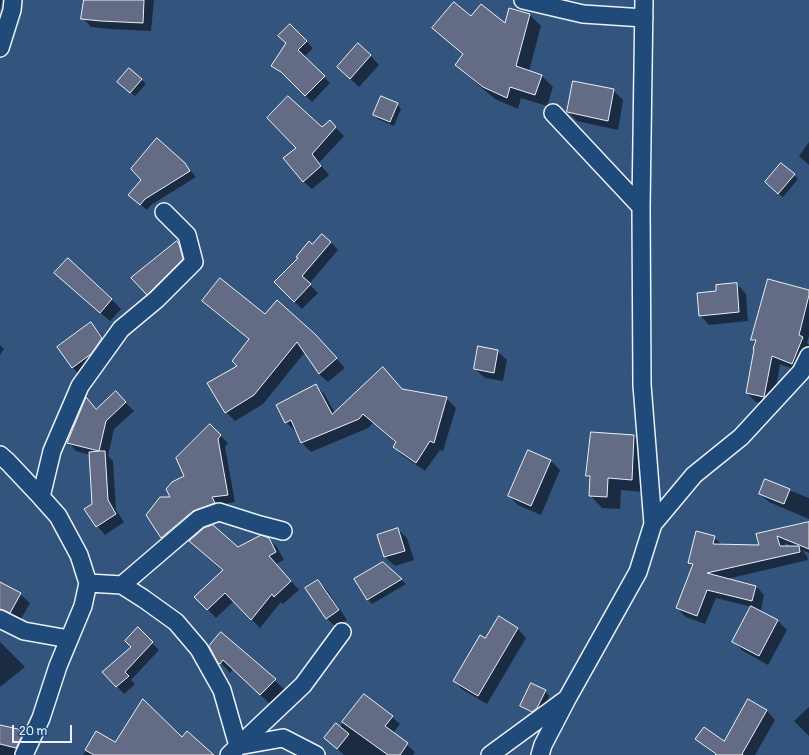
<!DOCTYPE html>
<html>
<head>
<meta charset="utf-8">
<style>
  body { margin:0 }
  #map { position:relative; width:809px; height:755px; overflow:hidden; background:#33547d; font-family:Pangolin,sans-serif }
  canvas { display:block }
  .scale { position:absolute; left:12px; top:725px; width:60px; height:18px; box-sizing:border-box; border:2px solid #e8f1f8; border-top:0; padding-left:5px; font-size:12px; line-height:14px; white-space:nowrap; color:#e8f1f8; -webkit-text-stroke:3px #1f4a7a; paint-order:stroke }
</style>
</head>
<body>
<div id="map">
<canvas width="809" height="755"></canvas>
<div class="scale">20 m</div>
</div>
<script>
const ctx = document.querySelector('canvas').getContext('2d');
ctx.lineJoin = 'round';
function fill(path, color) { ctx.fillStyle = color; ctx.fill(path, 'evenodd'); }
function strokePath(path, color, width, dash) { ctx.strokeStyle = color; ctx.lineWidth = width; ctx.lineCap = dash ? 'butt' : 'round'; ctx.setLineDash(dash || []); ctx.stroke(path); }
fill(new Path2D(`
  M0 0H2L0 11Z
  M85 0H154L151 31 110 29 91 27 83 18Z
  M510 9 530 15 541 26 529 71 542 76 553 87 547 106 521 98 518 109 495 99 468 76 456 65 464 55 434 28 471 17 505 25Z
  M290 25 313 48 304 57 330 83 312 102 288 79 272 65 287 43Z
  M370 55 379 65 359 87 347 76Z
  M141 79 146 84 135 96 123 86Z
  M613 90 623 100 618 130 577 121 568 112Z
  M397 104 401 109 394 126 378 119 374 115Z
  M330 122 344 136 319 163 329 175 312 189 303 181 298 148Z
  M809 142V165L799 156Z
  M184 163 196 177 151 205 147 210 136 201Z
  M794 175 798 179 783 197 770 187Z
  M177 242 183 249 187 264 152 298 132 278Z
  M331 242 338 250 309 284 318 293 302 309 275 282 312 245Z
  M65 282 111 299 121 309 110 321Z
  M737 284 746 294 748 321 709 325 700 315 717 292Z
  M809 291V336L807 343 809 345V351L801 372 780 364 773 405 756 402 747 393 756 343 752 340Z
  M203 301 265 315 325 346 345 368 328 382 319 374 305 352 263 404 235 421 226 412 238 366 250 340 212 310Z
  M91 324 100 333 111 348 82 377 72 367Z
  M0 345 4 349 0 355Z
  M497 351 507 360 503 381 485 378 475 369Z
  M316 385 325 395 335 413 403 390 446 398 456 408 443 451 440 450 425 471 403 456 394 447 396 443 373 423 368 428 311 452 302 443 297 431H295L286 422Z
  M87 399 97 409 124 401 134 411 114 429 108 456 113 461 116 510 124 522 105 535 97 526 93 504 90 455 76 451 68 442Z
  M210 425 228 443 225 447 235 502 219 505 170 545 162 537 147 515 171 498 186 477Z
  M634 436 646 449 644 492 621 490 620 509 602 508 590 495V479L587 476Z
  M529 451 551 461 560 470 541 515 518 505 509 496Z
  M765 481 809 498V519L769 502 760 494Z
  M809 523V553L802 550 807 556 808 560 727 579 756 586 764 595 761 610 756 609 778 621 787 630 768 665 743 651 734 642 752 607 716 598 705 624 686 617 677 608 693 567 690 563 714 537 722 545 760 546 758 535ZM785 543 794 547H786Z
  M398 529 407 538 414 560 395 566 385 557 378 535Z
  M268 539 277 547 284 560 276 564 299 590 283 604 281 602 260 628 234 601 216 618 196 597 223 571 190 541 237 549Z
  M383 563 406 584 372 604 368 600 356 580Z
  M318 581 327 590 347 620 336 628 327 618Z
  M0 583 20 594 30 603 20 621 0 611Z
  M500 618 518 629 526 638 487 704 463 690 454 681 486 640Z
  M138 629 159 650 131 680 135 684 124 694 104 672 132 647Z
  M221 633 284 689 270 704 233 669 230 673 221 663 210 646Z
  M0 642 25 667 0 687Z
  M545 691 549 696 542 712 537 715 526 710 521 705Z
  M364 695 392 717 400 724 393 733 415 752 413 755H344L333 745 340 727Z
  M809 707V736L794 721Z
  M766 710 775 720 755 755H715L696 739 724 742Z
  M0 726 24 731 34 742 28 755H0Z
  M96 732 115 743 182 738 209 755H83Z`), '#0007');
const building = new Path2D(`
  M84 0H144L143 23 101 21 81 19Z
  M454 2 471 16 481 4 505 23 509 8 530 14 516 66 542 75 535 95 510 87 507 98 483 87 455 65 463 54 432 28Z
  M290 24 307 41 298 50 325 76 305 96 281 72 271 66 286 43 278 36Z
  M358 43 371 55 350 79 337 67Z
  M129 68 142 79 130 93 117 82Z
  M573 81 614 89 608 121 567 112Z
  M288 96 322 127 330 120 336 127 312 154 321 166 303 182 283 158 296 148 267 118Z
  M381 96 398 103 390 122 373 115Z
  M157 138 185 163 190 171 145 199 140 205 128 195 141 180 131 169Z
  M781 163 795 174 778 194 765 182Z
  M322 234 331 242 302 276 311 284 294 302 274 282 298 258 296 257 309 241 312 244Z
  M177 241 179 244 183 259 147 295 131 278Z
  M68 258 112 299 100 313 54 273Z
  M220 278 265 314 277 300 316 335 337 358 319 374 297 342 254 395 225 413 207 383 237 366 232 361 249 339 202 301Z
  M768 279 809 290V295L799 335 803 337 792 364 772 356 764 397 746 393 754 349H753L756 340H751Z
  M737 283 739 312 699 316 697 293 716 291V285Z
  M91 322 102 338 91 354 72 368 57 347Z
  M478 346 498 350 494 373 474 369Z
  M383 367 402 389 447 397 434 443 430 441 416 463 393 447 396 442 363 414 359 419 301 443 291 420 285 423 276 405 316 384 332 414Z
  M116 391 126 402 106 421 99 451H105L108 500 116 514 96 527 84 509 92 504 89 452 99 451 67 443 86 397 96 409Z
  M210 424 221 435 218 439 228 495 212 497 215 503 193 511 161 538 146 515 160 497H170L166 489 172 482 184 476 176 458Z
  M591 432 634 435 632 480 608 478 607 497 589 496 590 476H586Z
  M528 450 551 460 531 506 508 496Z
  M765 479 790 489 784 504 759 494Z
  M809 522V549L777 536 780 546H799L800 552 707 573 756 586 752 601 707 590 697 616 676 608 693 564 688 563 696 531 715 536 713 544 759 545 756 534Z
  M213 525 238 547 261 535 269 538 276 552 269 556 291 581 274 597 272 594 251 620 225 593 207 610 194 597 223 570 189 541 204 528Z
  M398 528 405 551 384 557 377 535Z
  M383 562 402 579 367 600 354 579Z
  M318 580 339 610 326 619 305 588Z
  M0 582 21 593 10 613 0 609Z
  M751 606 778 620 759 656 732 642Z
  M499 616 518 628 478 696 453 681 480 635 485 638Z
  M138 627 153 642 125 672 129 676 116 687 102 672 131 647 125 641Z
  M221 632 276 679 260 695 223 660 220 664 218 663 209 646Z
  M531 683 546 690 537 708 532 712 520 706Z
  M364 694 393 716 385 726 408 743 400 755H388L342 722Z
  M143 699 182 737 187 731 214 755H94L85 750 96 731 115 742Z
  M748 699 767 710 742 754 743 755H715L716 754 695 739 704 727 724 741Z
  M336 723 349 734 337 749 324 738Z
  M0 725 18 729 23 734 16 748 0 744Z`);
fill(building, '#636b85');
strokePath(building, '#e8f1f8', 1);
const minor = new Path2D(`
  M523 0 583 14 644 18
  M644 0 641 207 642 385 653 524
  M0 48 12 10 13 0
  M553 113 641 207
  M0 455 8 462 41 497 58 516 79 555 88 583 83 606 58 666 41 718 24 755
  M41 497 52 451 80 386 121 329 157 299 194 262 187 235 164 212
  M88 583 122 585 144 599 176 622 199 649 222 690 238 746
  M122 585 199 519 219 512 260 525 283 531
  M0 619 24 631 69 639
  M238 746 283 738 316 755
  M229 755 303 685 342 632
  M490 755 565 700
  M540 755 543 745 568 697 638 572 653 524 694 475 741 437 801 372 809 356`);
strokePath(minor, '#e8f1f8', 20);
strokePath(minor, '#1f4a7a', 17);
</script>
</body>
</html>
